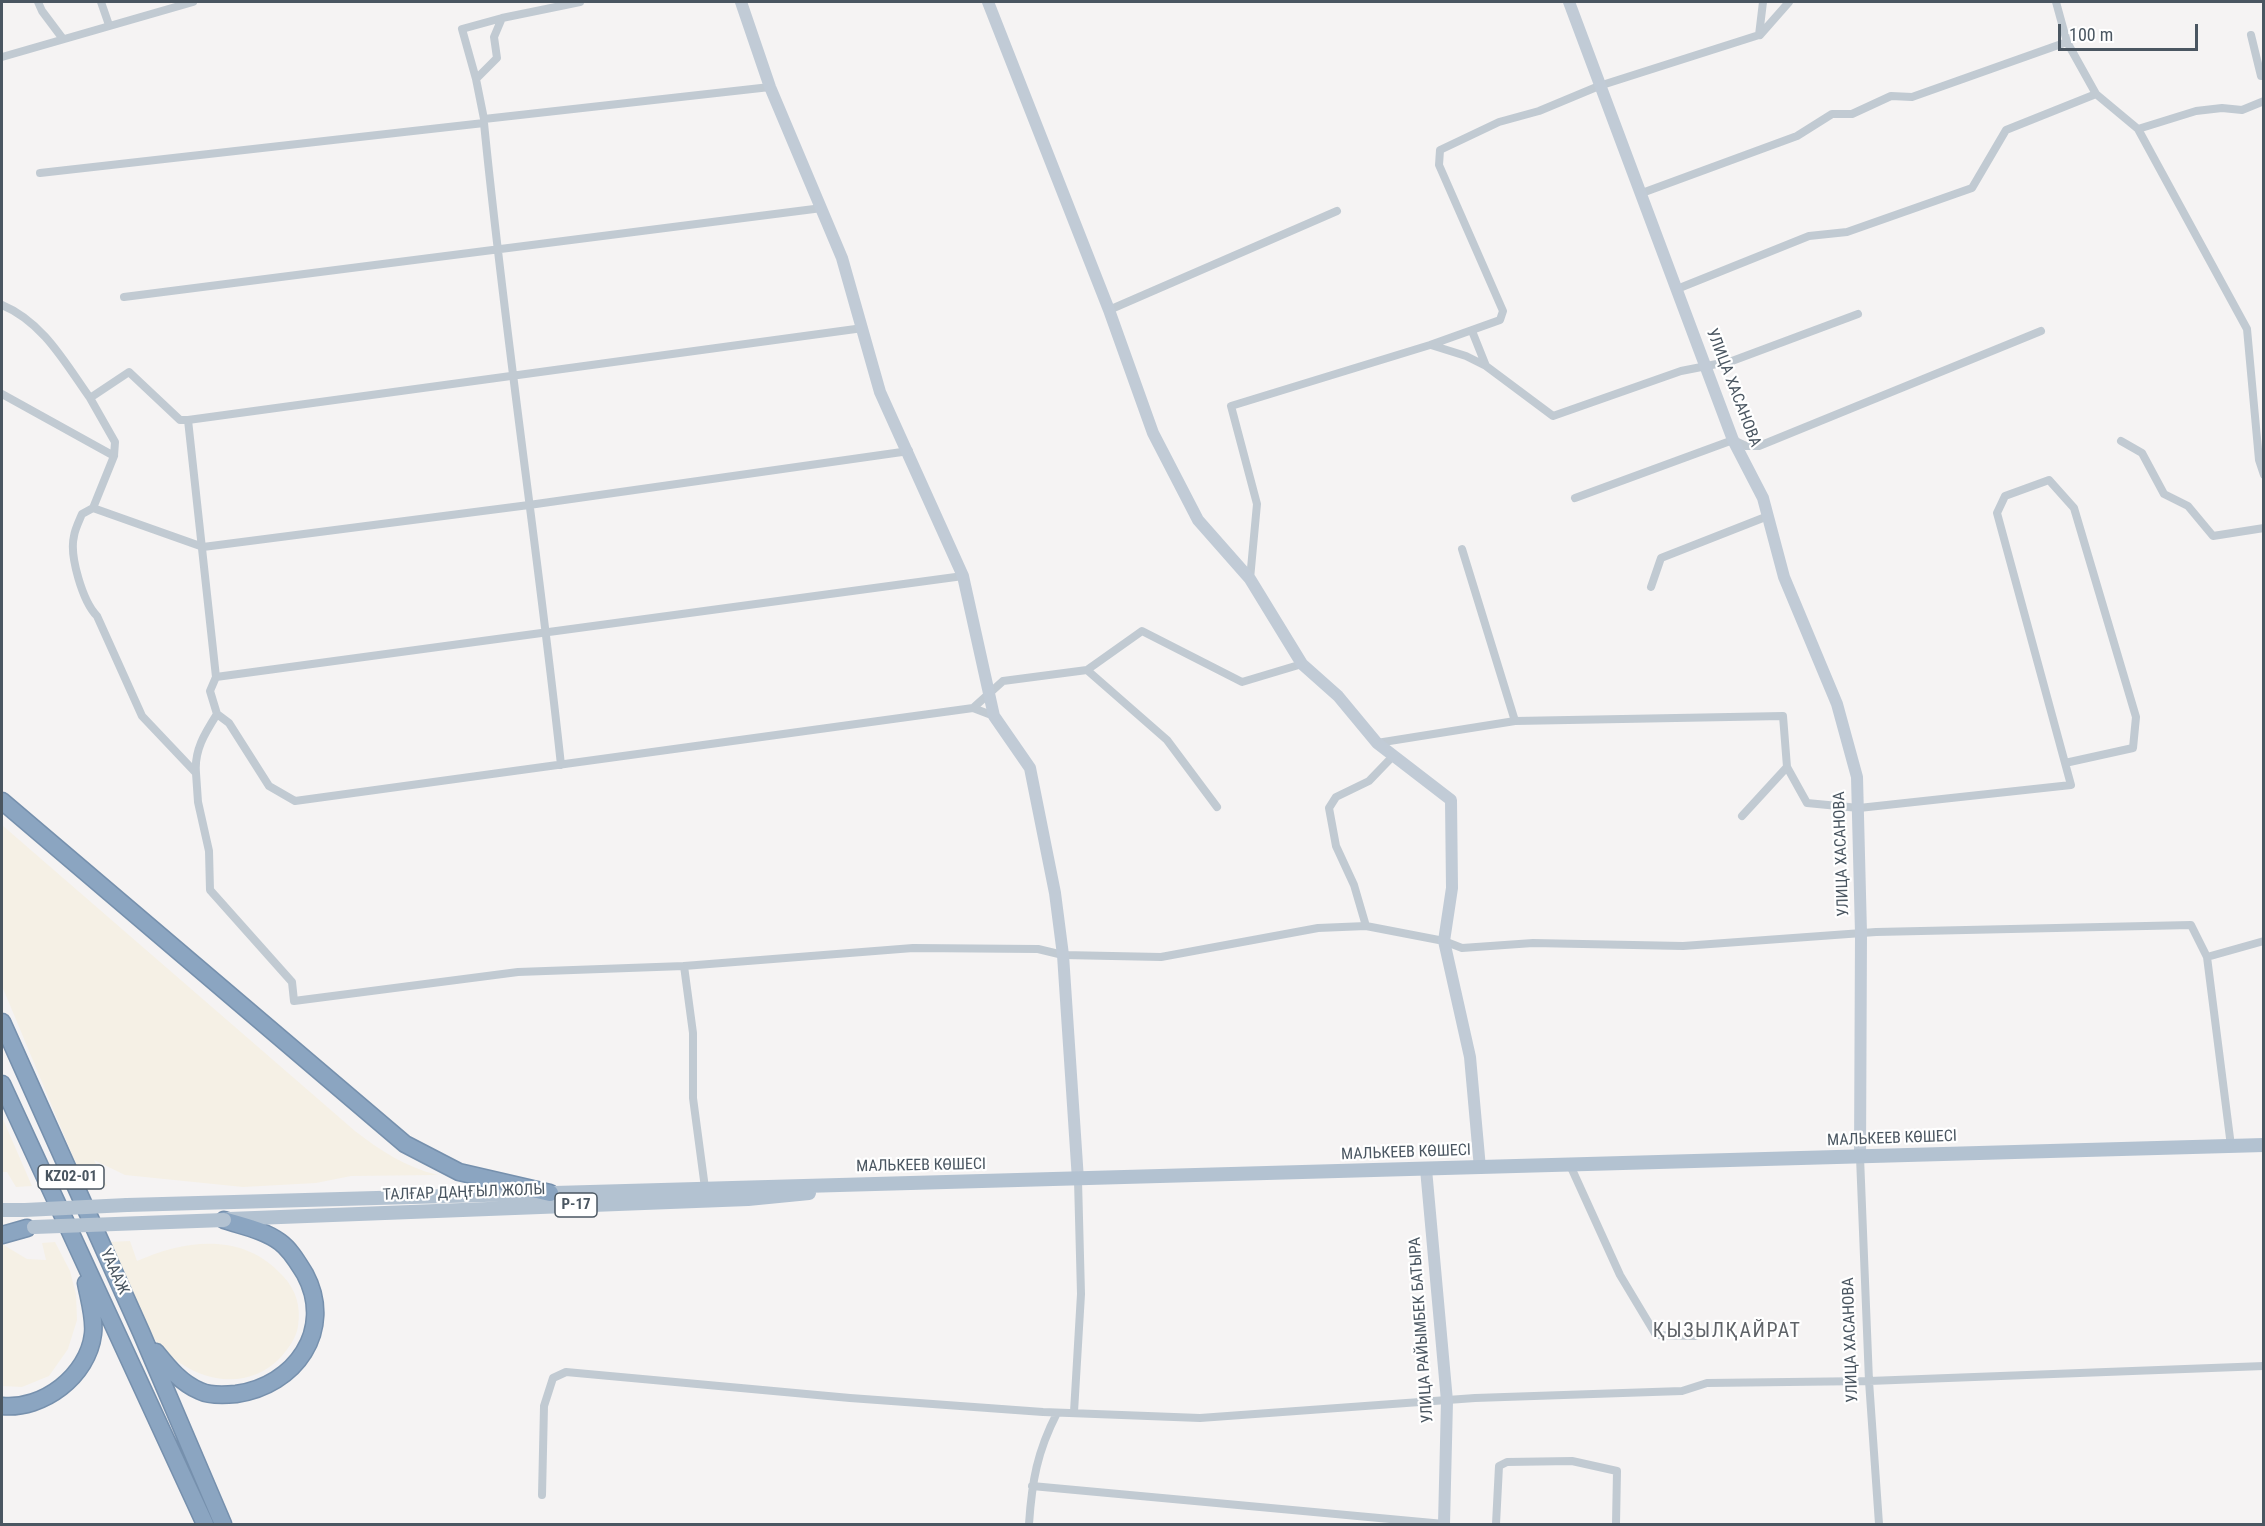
<!DOCTYPE html>
<html>
<head>
<meta charset="utf-8">
<style>
  body { margin:0 }
  #map { position:relative; width:2265px; height:1526px; overflow:hidden; background:#f5f3f3; font-family:"Roboto Condensed",sans-serif }
  canvas { display:block }
  .frame { position:absolute; inset:0; border:3px solid #4a5661; pointer-events:none }
  .scale { position:absolute; left:2058px; top:24px; width:140px; height:27px; box-sizing:border-box; border:3px solid #4a5661; border-top:0; padding-left:8px; font-size:18px; line-height:21px; white-space:nowrap; color:#4a5661; -webkit-text-stroke:4px #fff; paint-order:stroke }
</style>
</head>
<body>
<div id="map">
<canvas width="2265" height="1526"></canvas>
<div class="frame"></div>
<div class="scale">100 m</div>
</div>
<script>
const ctx = document.querySelector('canvas').getContext('2d');
ctx.lineJoin = 'round';
function fill(path, color) { ctx.fillStyle = color; ctx.fill(path, 'evenodd'); }
function strokePath(path, color, width, dash) { ctx.strokeStyle = color; ctx.lineWidth = width; ctx.lineCap = dash ? 'butt' : 'round'; ctx.setLineDash(dash || []); ctx.stroke(path); }
function write(font, color, halo, rows, align = 'center') {
  ctx.font = font + ' "Roboto Condensed",sans-serif'; ctx.lineWidth = 4.5; ctx.setLineDash([]); ctx.textBaseline = 'middle'; ctx.strokeStyle = halo; ctx.fillStyle = color; for (const [text, x, y, turn = 0] of rows) {
    ctx.save(); ctx.translate(x, y); ctx.rotate((+turn || 0) * Math.PI / 180); ctx.textAlign = isNaN(turn) ? turn : align; if (halo) ctx.strokeText(text, 0, 0); ctx.fillText(text, 0, 0); ctx.restore();
  }
}
fill(new Path2D(`
  M2 825 355 1131C381 1151 405 1167 438 1175L351 1176 316 1183 243 1187 125 1175 94 1160 107 1186 86 1188 2 986Z
  M2 1117 32 1186 16 1187 7 1172H2Z
  M130 1241 137 1261C186 1239 244 1232 283 1276 296 1290 301 1306 298 1326 297 1337 288 1349 281 1357 246 1394 193 1381 161 1347 138 1321 123 1273 108 1242Z
  M55 1242 70 1271 76 1294 77 1320 68 1349 49 1376 22 1387 2 1386V1244L27 1259 46 1260 42 1243Z`), '#f5f0e5');
const highway = new Path2D(`
  M2 801 405 1144 459 1172 550 1193
  M2 1022 141 1332 223 1524
  M2 1084 205 1524
  M2 1235 27 1228
  M156 1352C169 1368 181 1383 200 1391 210 1396 225 1395 236 1394 295 1386 335 1330 305 1274 298 1263 291 1250 280 1242 264 1230 242 1226 224 1220
  M2 1406C43 1410 88 1376 93 1334 95 1319 89 1299 86 1283`);
strokePath(highway, '#7690ad', 19);
strokePath(new Path2D(`
  M38 2 42 11 63 39
  M101 2 109 25
  M2056 2 2067 42 2096 94 2138 129
  M1760 35 1789 2
  M2251 35 2261 76H2264
  M2 57 193 2
  M476 79 462 29 502 18
  M2264 101 2242 110 2222 108 2196 111 2138 129 2247 329 2259 460 2264 475
  M484 119 476 79 497 58 494 37 502 18 580 2
  M484 123C505 337 538 550 561 765
  M40 173 484 123V119L770 87
  M1642 193 1797 136 1832 114H1852L1891 96 1912 97 2067 42
  M1677 289 1809 236 1847 232 1972 188 2006 130 2096 94
  M124 297 822 208
  M2 305C43 322 65 363 90 398
  M1109 310 1337 211
  M863 328 188 420H180L129 372 90 398 115 442 114 456 93 508 203 547 529 505 909 451
  M1472 331 1486 366 1553 416 1681 371 1732 361 1858 314
  M1431 345 1466 356 1486 366
  M2 394 114 456
  M188 420 216 677 963 576
  M2121 441 2142 453 2164 494 2188 506 2213 536 2264 528
  M1575 498 1733 440 1746 446H1759L2041 331
  M93 508 82 514C79 521 75 529 74 536 69 556 83 602 97 616L142 716 196 773C194 750 205 733 217 714L210 691 216 677
  M1462 549 1515 721
  M1250 579 1257 504 1231 406 1430 345 1500 320 1503 311 1439 165 1440 150 1499 122 1539 111 1599 86 1759 35 1763 2
  M1651 587 1661 558 1768 516
  M1087 670 1167 740 1217 807
  M973 708 994 716
  M217 714 229 723 269 786 295 801 973 708 1003 681 1087 670 1142 631 1242 682 1302 664
  M1377 743 1515 721 1783 716 1787 767 1807 803 1859 808 2071 785 1997 513 2005 496 2049 480 2074 508 2136 717 2133 748 2065 763
  M196 773 198 802 209 851 210 890 292 982 294 1001 518 972 684 966 913 948 1038 949 1063 955 1161 957 1318 928 1366 926 1444 941 1462 948 1533 943 1683 946 1876 932 2191 925 2207 957 2231 1146
  M1742 816 1787 767
  M1366 926 1354 885 1336 846 1329 808 1336 797 1369 781 1394 755
  M2207 957 2264 941
  M684 966 693 1033V1098L705 1188
  M1860 1157 1869 1381 1879 1524
  M1570 1165 1620 1275 1656 1335 1695 1336
  M1074 1412 1081 1294 1078 1180
  M1032 1486 1444 1524
  M542 1495 544 1406 553 1378 566 1372 850 1398 1043 1412 1200 1418 1475 1398 1682 1391 1707 1383 1869 1381 2264 1366
  M1029 1524C1032 1481 1037 1452 1057 1413
  M1496 1524 1499 1466 1507 1462 1572 1461 1617 1471 1616 1524`), '#c1cad2', 8);
strokePath(new Path2D(`
  M741 2 770 87 842 258 880 392 963 576 994 716 1030 768 1055 893 1063 955 1078 1180
  M988 2 1109 310 1153 433 1198 520 1250 579 1302 664 1338 696 1377 743 1451 800 1452 888 1444 941 1470 1057 1480 1168
  M1569 2 1733 440 1763 498 1784 577 1837 704 1857 777 1861 933 1860 1157
  M1426 1169 1447 1401 1444 1524`), '#c1cbd6', 12);
strokePath(new Path2D(`
  M127 1205 2264 1145
  M2 1210H25
  M229 1219 748 1199 809 1193`), '#b3c2d1', 14);
strokePath(highway, '#8ba5c1', 16);
strokePath(new Path2D(`
  M25 1210 127 1205
  M34 1227 224 1220`), '#b3c2d1', 14);
for (const [x, y, w] of [
  [71,1177,66],
  [576,1205,42]
]) { const box = new Path2D(); box.roundRect(x - w / 2, y - 12, w, 24, 4.5); ctx.fillStyle = '#fff'; ctx.fill(box); strokePath(box, '#4a5661', 1.5); }
write('bold 15px', '#4a5661', null, [
  ["KZ02-01",71,1177],
  ["P-17",576,1205]
]);
write('16px', '#4a5661', '#fff', [
  ["УЛИЦА ХАСАНОВА",1733,388,69],
  ["УЛИЦА ХАСАНОВА",1842,854,-92],
  ["МАЛЬКЕЕВ КӨШЕСІ",1892,1139,-2],
  ["МАЛЬКЕЕВ КӨШЕСІ",1406,1153,-2],
  ["МАЛЬКЕЕВ КӨШЕСІ",921,1166,-1],
  ["ТАЛҒАР ДАҢҒЫЛ ЖОЛЫ",464,1193,-2],
  ["ҮАААЖ",114,1272,66],
  ["УЛИЦА РАЙЫМБЕК БАТЫРА",1422,1330,-94],
  ["УЛИЦА ХАСАНОВА",1851,1340,-92]
]);
ctx.letterSpacing = '1.5px';
write('20px', '#5f6368', '#fff', [
  ["ҚЫЗЫЛҚАЙРАТ",1727,1332]
]);
ctx.letterSpacing = '0px';
</script>
</body>
</html>
